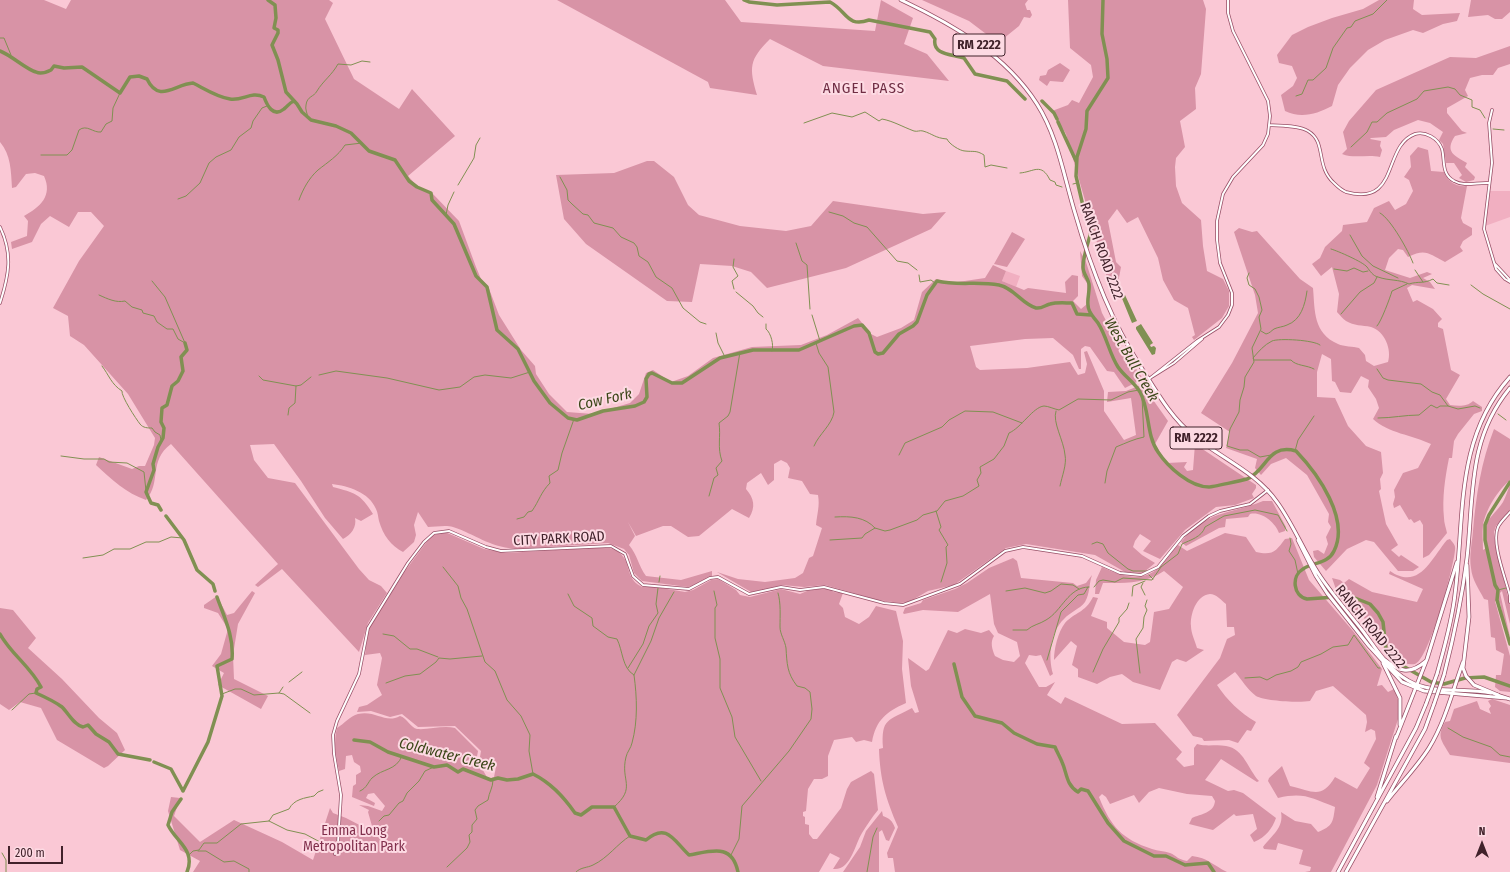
<!DOCTYPE html>
<html>
<head>
<meta charset="utf-8">
<style>
  body { margin:0 }
  #map { position:relative; width:1510px; height:872px; overflow:hidden; background:#fac8d5; font-family:"Fira Sans Condensed",sans-serif }
  canvas { display:block }
  .north { position:absolute; left:1462px; top:824px; width:40px; height:40px; -webkit-text-stroke:3px #fddae3; paint-order:stroke; rotate:0deg; font-size:11px; font-weight:700; line-height:16px; text-align:center; color:#41222b }
  .north::after { content:''; display:block; margin:auto; width:14px; height:18px; background:#41222b; clip-path:polygon(50% 0,100% 100%,50% 72%,0 100%) }
  .scale { position:absolute; left:8px; top:846px; width:55px; height:18px; box-sizing:border-box; border:2px solid #41222b; border-top:0; padding-left:5px; font-size:12px; line-height:14px; white-space:nowrap; color:#41222b; -webkit-text-stroke:3px #fddae3; paint-order:stroke }
</style>
</head>
<body>
<div id="map">
<canvas width="1510" height="872"></canvas>
<div class="north">N</div>
<div class="scale">200 m</div>
</div>
<script>
const ctx = document.querySelector('canvas').getContext('2d');
ctx.lineJoin = 'round';
function fill(path, color) { ctx.fillStyle = color; ctx.fill(path, 'evenodd'); }
function strokePath(path, color, width, dash) { ctx.strokeStyle = color; ctx.lineWidth = width; ctx.lineCap = dash ? 'butt' : 'round'; ctx.setLineDash(dash || []); ctx.stroke(path); }
function write(font, color, halo, rows, align = 'center') {
  ctx.font = font + ' "Fira Sans Condensed",sans-serif'; ctx.lineWidth = 4; ctx.setLineDash([]); ctx.textBaseline = 'middle'; ctx.strokeStyle = halo; ctx.fillStyle = color; for (const [text, x, y, turn = 0] of rows) {
    ctx.save(); ctx.translate(x, y); ctx.rotate((+turn || 0) * Math.PI / 180); ctx.textAlign = isNaN(turn) ? turn : align; if (halo) ctx.strokeText(text, 0, 0); ctx.fillText(text, 0, 0); ctx.restore();
  }
}
fill(new Path2D(`
  M1490 191H1510V217L1485 226Z
  M1006 271 1020 276 1016 287 1002 281Z`), '#f1afc1');
fill(new Path2D(`
  M0 0H44L66 9 71 0H329L333 3 325 19 354 79 399 109 412 89 455 136 408 176 418 187 431 192 459 221 476 267 481 279 488 286 499 315 521 350 535 366 536 374 549 394 567 412 593 414 630 403 639 394 646 373 653 370 671 382 688 376 713 358 752 347 801 345 827 335 858 318 871 334 877 337 901 328 914 320 922 292 936 279 951 283 985 278 993 265 1006 271 1002 281 1024 290 1028 288 1066 293 1065 282 1072 275 1078 276V296L1073 301 1081 309 1087 304V283L1082 276 1080 251 1086 262 1102 313 1122 351 1129 358 1143 379 1125 388 1114 372 1107 371 1090 347 1085 346 1081 349V369H1079L1073 355 1053 338 1025 339 970 346 976 367 980 370 1027 368 1070 362 1078 375 1085 373 1087 364 1084 352 1087 351 1104 391V411L1124 440 1136 435 1131 398 1107 402 1108 392 1126 391 1146 383 1151 397 1168 421 1155 444 1167 463 1187 462 1184 467 1187 471 1193 470 1195 444 1256 485V488L1252 494 1254 498 1235 505 1216 507 1185 530 1160 559 1143 551 1151 541 1140 534 1135 541 1133 547 1142 555 1155 563 1143 573 1125 572 1095 555 1026 544 1006 548 954 585 928 591 909 602 900 603 878 600 825 585 804 587 782 585 751 592 717 572 738 579 765 582 795 578 803 573 809 558 813 556 822 528 816 525C817 514 820 506 818 495L810 494 802 481 788 478 790 468 787 463 781 460 774 464V480L768 485 761 473 747 483 746 489C754 498 756 507 749 518L732 509 699 536 688 537 671 526H663L636 536 628 522 635 536 629 545C638 556 638 565 646 576L681 580 712 571V576L694 586 688 587 642 581 634 573 629 555 624 549 608 543 515 549C487 546 477 535 453 527 446 525 435 527 428 527L418 512 414 525 416 535 414 542 403 552C391 546 383 535 379 521 378 517 378 513 376 509 369 492 348 486 332 484L333 487C355 493 360 493 373 514L361 521 355 518C357 527 351 535 343 539L325 518 301 481 274 444 250 445 254 460 268 478 295 483 359 569 369 580 381 586 387 593 368 623 359 652 282 569 258 587 255 585 278 564 171 444C148 461 162 482 146 500 126 493 112 480 96 465L99 457 132 469 139 466H145L154 445 155 438 128 394 84 345 70 336 68 316 53 308 79 261 104 226 91 212H78L69 227 50 216 41 224 32 242 12 249 11 242 27 236 28 221 24 216C40 207 53 196 44 176L35 173 26 174 16 187 12 188C11 171 11 155 0 142Z
  M557 0H725L741 22 875 31 881 0 913 18 904 44 927 54 949 81 823 66 770 39C749 60 749 67 757 95L710 88 708 82Z
  M922 0H1028L1025 4 1027 10H1030L1032 15 1030 18 1024 17 1019 26 998 43 969 21Z
  M1068 0H1203L1206 9 1201 74 1195 88 1196 109 1180 121 1185 147 1176 158 1175 167 1176 186 1182 203 1201 220 1203 246 1207 271 1223 279 1229 291V306L1222 318 1194 340 1192 337 1195 335 1188 308 1174 300 1163 280 1158 258 1138 217 1127 223 1117 209 1108 221 1116 262 1121 267 1118 283 1113 286 1108 281 1066 134 1052 111 1068 105 1072 100 1079 103 1093 77 1091 65 1070 48Z
  M1379 0H1414L1413 9 1422 15 1460 13 1457 21 1443 24 1423 33 1413 30 1385 40 1368 50 1350 68 1338 85 1332 106C1317 114 1301 119 1285 111L1281 95 1293 86 1297 78 1292 66 1279 63 1277 55 1292 35 1308 27 1332 18 1363 9Z
  M1471 0H1510V12L1502 19H1495L1488 15 1468 17Z
  M1510 46V64L1498 68 1493 75H1482L1470 78 1465 90 1468 96 1447 108V113L1462 131 1467 133 1455 136C1444 152 1455 156 1467 163L1465 167 1475 177 1474 180 1466 182 1459 178 1462 175 1454 163H1446L1443 144 1439 140 1443 132 1430 123 1418 120 1394 130 1386 137 1371 138 1370 139 1381 141 1380 146 1382 150 1380 157C1367 154 1355 159 1342 154L1347 149 1343 132 1349 121 1376 90 1450 57 1476 58Z
  M1060 63 1070 70 1063 82 1050 81 1047 86 1039 80 1040 76 1046 75 1048 70Z
  M1418 147 1428 150 1431 171 1444 172C1448 182 1456 187 1467 186L1461 218 1463 223 1472 228V235L1463 241 1460 247 1463 251 1445 262C1429 254 1426 248 1408 257L1403 250 1398 249 1389 258 1385 270 1410 278 1427 272 1432 274 1423 278 1430 282 1435 289 1412 285 1407 288 1413 302 1417 300 1433 309 1442 319 1438 323V327L1443 329 1451 370 1460 375 1446 399 1450 405C1458 406 1467 407 1473 401L1482 407V411L1474 414 1458 434 1454 441 1452 458H1449C1445 478 1442 498 1444 518 1444 523 1446 528 1447 533L1429 555 1423 558V525L1420 520 1414 523 1411 519 1409 520 1400 505 1394 508 1393 504 1395 497 1394 490 1403 473 1418 468 1431 444C1412 435 1388 433 1373 419L1379 408 1376 399 1368 387 1369 380 1361 376 1351 393 1340 392 1335 382 1332 381 1331 359 1322 354 1317 372V397L1335 398 1348 426 1366 446 1381 452 1383 473 1380 479 1381 489 1379 491 1386 524 1398 545 1391 550 1399 557 1401 555 1419 567 1413 571H1398L1374 542 1366 540 1347 549 1326 571 1314 557 1313 551 1318 550 1324 554 1328 544 1326 537 1331 527 1328 522 1329 514 1307 475 1286 458 1271 464 1261 475 1255 468 1257 459 1226 448 1230 432 1201 413 1232 363 1258 313 1255 295 1234 232 1239 228 1252 232 1257 231 1300 279 1313 288C1315 311 1313 333 1338 344 1344 347 1353 346 1359 348L1365 355 1366 361 1374 366 1388 362C1392 350 1385 331 1371 327 1362 325 1354 326 1346 321 1343 319 1340 315 1337 312L1339 294 1332 267 1321 276 1312 264 1320 258 1325 247 1342 231 1343 225 1367 222 1374 208 1389 201 1395 210 1406 204 1413 191 1409 180 1404 177 1411 167 1410 156Z
  M647 161H654L674 177 688 205 699 215 740 226 786 231 811 226 833 201 923 214 946 212 931 229 846 268 767 288 751 272 732 266 700 264 692 302 667 301 586 244 564 219 556 175 614 173Z
  M1012 232 1025 239 1007 267 994 264Z
  M1494 429 1510 439V480C1498 490 1486 509 1483 525 1482 533 1483 542 1483 550L1488 547C1480 520 1491 520 1503 502 1506 496 1508 490 1510 484V510L1496 526 1494 532 1495 543 1510 605V624L1502 591 1500 593 1510 637 1505 626 1500 603 1495 601 1510 656V692L1500 691 1495 687 1496 675H1501L1504 654 1496 650 1495 638 1491 637 1488 600 1484 599C1479 589 1472 580 1471 568 1469 556 1472 543 1473 531 1476 496 1481 462 1494 429Z
  M1263 501H1272L1286 527 1285 531 1279 533C1275 522 1261 511 1250 514L1248 517 1226 519 1225 527 1219 528 1186 546 1181 542C1207 510 1228 515 1263 501Z
  M445 532 484 549 506 553 606 547C637 554 620 576 642 587H656L685 592 693 590 711 580 718 579 736 590 740 595 750 597 781 589 800 594 807 591 824 588 832 590 833 592 843 593 839 604 843 608 845 617 859 624 869 617 876 606 896 611 903 641 902 669 906 703C886 712 876 720 872 742L864 740 856 742 852 737 834 740 828 756V776L822 779H814L808 789 806 811 803 812V816L805 817V824L809 825V834L813 839H817L841 808 847 789 851 782 871 771 874 774 878 810C872 817 867 825 862 833 855 844 851 871 833 869L840 858 830 853 819 872H193L200 861 180 850 168 811 171 797 180 798 174 816 200 842 234 820 282 842 313 860 330 808 333 813 346 818 371 831 372 826 368 812 369 810 359 805 368 806 382 811 385 806 374 793 368 794 366 798 375 803 374 806 352 797 353 786 356 784V775L361 772 360 766 354 762 352 755 346 756 345 769 339 771C336 756 333 743 337 728 344 724 350 716 358 714 376 710 385 724 400 716 407 718 411 728 417 729 429 730 443 725 455 728L478 751 476 762 480 765 488 779 494 777 496 767 479 763 481 751 455 726 418 727 402 714 390 717 371 711 357 712 359 707 367 705 382 695 377 685 382 658 380 653 365 655 368 630 405 571 431 536Z
  M1225 533 1246 537 1256 552C1273 556 1276 551 1285 539L1292 538 1309 580 1353 631 1382 669 1377 686 1382 685 1388 692 1394 689 1399 702V716L1377 785 1331 872H1305L1310 871 1311 867 1299 864 1303 850 1278 843 1276 850 1264 849 1263 847C1272 835 1284 828 1281 812L1295 821 1311 824 1318 832C1333 826 1333 822 1335 807 1311 798 1304 792 1278 798L1268 781 1269 778 1282 766 1290 786C1313 791 1321 800 1335 777L1357 789 1370 768 1364 763 1376 739 1375 731 1371 729 1365 732 1367 722 1366 715 1333 686 1316 691 1310 701C1299 703 1265 701 1256 696 1247 689 1242 680 1235 672L1217 685C1228 701 1239 712 1256 722L1251 731 1247 730 1238 743 1229 740 1204 741 1202 738 1193 736 1177 715 1220 658 1227 639 1235 635 1234 627H1227L1226 604C1221 600 1216 594 1210 594 1196 595 1190 615 1191 626 1191 633 1195 641 1197 648L1204 650 1186 662 1177 659 1172 662 1160 690 1133 682 1122 674 1110 677 1097 684 1078 677V669L1072 665 1077 646 1071 641 1054 660C1054 649 1058 632 1065 623 1075 612 1085 613 1093 597L1098 598 1091 616 1107 622V628L1124 642 1145 645 1150 642 1154 612 1169 609 1183 587 1164 571C1145 584 1125 583 1103 583L1099 594H1095L1096 580 1102 567C1123 577 1145 584 1162 564 1167 558 1172 550 1178 545L1187 551Z
  M1450 539C1453 543 1456 545 1455 550 1454 566 1429 660 1415 664 1397 668 1374 638 1366 623 1364 618 1364 613 1360 610L1356 612 1349 608 1347 602 1339 598 1332 578 1340 580 1344 583 1349 579 1372 592 1417 602 1423 589 1389 574 1390 571C1419 591 1431 559 1447 540Z
  M1013 558 1017 561 1021 578 1073 583 1077 586 1086 583 1092 575C1089 583 1090 594 1085 602 1080 609 1070 612 1064 619 1050 632 1048 657 1053 674L1050 676 1041 655 1036 656 1029 655 1025 663 1039 687H1046L1055 682 1047 695 1061 704 1065 697 1122 724 1155 723 1182 752 1176 759 1184 767 1194 765V748L1197 744C1208 747 1216 744 1226 746 1244 749 1248 769 1259 781L1257 782 1221 759 1205 780 1228 791 1234 790 1243 793 1276 818C1272 829 1266 837 1254 842L1250 835 1257 829 1253 814 1236 816 1234 814 1213 830 1189 824 1192 818C1201 814 1214 813 1215 801L1212 796 1187 794 1159 788 1149 792 1139 803 1134 795 1110 804 1106 797 1102 794 1099 797C1111 827 1122 839 1152 849 1158 851 1164 851 1170 853 1177 856 1177 859 1187 861L1192 856C1208 858 1213 865 1227 872H895L893 858H888L887 853 898 827C886 799 880 780 879 749L883 748C881 718 888 721 912 708L915 713 919 712 911 686 908 658 926 671 929 669 948 630 957 633 965 629 981 633 989 630 994 636C990 642 992 649 995 656L1003 660 1014 662 1020 656 1017 642 998 633 994 624 990 594 958 612 923 610 904 614 903 613 905 608 921 603 923 600 955 589 967 583 989 568Z
  M252 591 255 593 238 624 233 655 234 679 268 696 261 709 218 685 224 673 212 666 221 654 228 629 218 613 204 608V605L217 596 227 615 234 613Z
  M0 608 13 610 36 638 28 648 62 679 99 718 117 733 125 750 108 766 104 768 57 740 41 708 20 702 9 710 0 704Z
  M1492 699 1510 705V763L1450 755C1442 741 1436 737 1445 722L1450 721 1454 709 1477 701 1480 709 1491 714 1489 709 1491 706 1488 701Z
  M882 811 883 816C890 819 892 820 895 828L889 841 886 840 882 830 879 832V872H843L860 847 866 831Z`), '#d893a6');
fill(new Path2D(`
  M1125 295 1137 321 1132 323 1121 296Z
  M1141 324 1153 343 1150 345 1151 347 1154 346 1156 348 1155 354 1152 355 1136 329V327Z`), '#809052');
strokePath(new Path2D(`
  M0 38H4L11 55
  M1296 96 1302 94 1308 80H1313L1326 68 1333 48 1347 28 1351 27 1355 21 1373 14 1387 0
  M308 117C307 113 305 109 306 105 307 96 314 97 317 91 323 81 332 75 338 64L351 65 362 61 370 62
  M804 123 832 113 852 117 865 112 879 121 882 119C893 121 903 127 914 131 917 132 920 130 923 131 933 134 935 138 947 139 949 144 960 151 965 151 974 152 976 150 984 155L985 167 991 165 1007 168
  M1493 129 1504 130
  M1351 147 1367 132 1372 122H1377L1387 113 1417 99 1424 91 1448 87 1455 89 1460 95 1472 100V107L1480 110 1485 118
  M41 155H67L72 150 79 130C87 124 93 133 101 132L106 124 112 121 113 108 120 93
  M1020 173C1034 172 1041 162 1050 180L1055 182 1056 185 1062 187
  M560 177 567 190 568 200 572 204 583 214 588 215 594 223 613 228 621 237 634 243 637 247 639 256 648 262 656 277 672 288 683 308 700 322 706 324
  M1073 184 1077 183
  M458 185 474 158 476 145 480 138
  M178 199 186 196 200 183 209 163 216 157 231 150 239 137 251 128 253 121 262 108 267 106
  M299 200C303 189 309 178 318 170 328 162 338 156 345 145L362 143
  M829 212 843 216 854 223 867 227 897 261 908 263 917 270
  M1380 213C1391 219 1409 252 1413 263
  M446 215 448 205 454 192
  M1350 235 1362 256 1373 266 1398 278
  M796 243 802 261 807 265 810 309
  M1331 249C1338 251 1363 262 1367 267 1370 271 1373 276 1378 277 1389 281 1399 279 1409 284 1418 281 1424 284 1433 279L1437 283 1449 285
  M1334 269 1347 271 1354 268 1363 272 1368 271
  M1415 270 1423 282
  M1249 273 1247 278 1249 285 1255 289 1259 297 1262 310 1259 317 1261 329 1252 348 1254 362 1245 377 1244 387 1240 400 1239 412 1230 429 1227 446 1240 450H1248L1260 457 1271 455
  M919 275 920 282 931 280 935 283
  M152 281 165 297 185 343
  M1471 285 1483 294 1510 309
  M734 289 732 281 738 276 733 267 734 259
  M736 292 753 306 758 313 763 317
  M99 295C108 299 116 303 125 301L132 307 142 310 143 313 154 316 157 322 167 329H173L178 339 185 343
  M1341 314 1360 292 1374 283 1377 277
  M812 315 820 341
  M766 324V329C771 333 774 345 772 351
  M1377 326C1381 322 1390 298 1392 291L1407 284
  M1261 331 1266 334C1270 333 1271 331 1274 329 1278 327 1283 327 1287 325 1301 320 1305 305 1307 291
  M716 333 718 343 725 357
  M1253 358C1259 351 1264 345 1272 341 1279 338 1314 340 1320 345
  M1254 360H1291C1296 366 1307 365 1314 369
  M102 366C109 375 111 384 122 391 121 396 136 419 140 424 143 428 148 428 152 428L155 432 160 435 161 440
  M1377 369 1383 378 1388 380 1421 384 1432 392 1440 395 1448 406 1458 409 1475 406 1480 408
  M319 375 336 371 387 378 439 390 460 387 474 377 485 375 511 378 530 372
  M259 376 263 380 296 386 301 385 311 377
  M1056 411C1052 422 1064 441 1065 455 1067 464 1062 476 1060 486
  M1498 414 1506 420
  M288 415 289 408 295 403 296 386
  M1378 418C1392 418 1405 415 1419 415L1431 405 1437 408 1440 406H1448
  M814 446C819 434 832 425 834 412L828 367 819 353 816 343
  M1295 451 1298 440 1314 416
  M899 455 905 443 942 427 949 420 965 411 993 412 1022 423
  M61 456 84 459H104L109 462 127 463 144 472 146 491
  M1105 483 1107 471 1116 447C1126 443 1134 439 1144 437L1142 397
  M709 496 714 478 718 475 716 468 722 461C717 448 721 436 719 423L728 416 730 412 740 352
  M936 511 941 527 939 530 948 545 946 547 947 563 941 582
  M835 517C851 516 865 517 875 528
  M517 519 524 517 528 512 532 511C539 501 541 492 550 483L549 476 558 470 562 453 574 419
  M1290 538 1291 544 1289 551 1295 560 1298 574
  M830 540 862 538 865 534 875 528 885 531 890 530 917 520 923 515 937 511 945 501 963 496 979 486 977 480 981 473 980 467 994 459 1004 446 1009 433C1021 428 1033 407 1044 406 1048 406 1054 409 1059 410L1078 399 1111 400 1128 392 1139 390
  M1092 544 1097 542 1103 544 1108 553 1128 569 1133 571H1147
  M83 558 103 555 114 549H130L146 542H159L171 537 183 538
  M443 567 458 586 461 598 467 609 485 662 495 671 507 700 521 716 530 735 529 751 533 774
  M1149 575 1153 579
  M659 582 660 576
  M1143 583 1141 587 1145 595
  M1094 587 1099 581 1103 580 1115 582 1123 578 1152 580 1161 567 1178 554 1182 544C1190 540 1202 537 1205 527L1224 516 1255 510 1278 515 1287 531
  M1498 590 1506 588
  M714 591 717 605 715 608V638L720 659V688L732 717 735 737 761 781
  M1006 591 1025 588 1045 593 1051 591 1061 584 1073 585 1079 589
  M568 594 574 606 592 618 593 626 608 637 617 639C623 651 622 668 634 675 637 697 638 721 632 743 631 748 627 752 626 757 620 781 637 787 614 807
  M1132 596 1133 586 1145 581
  M1013 630H1027C1032 625 1040 624 1046 620 1062 611 1068 587 1089 587
  M383 634 394 636 410 649H417L438 657
  M0 637H2
  M1047 660 1061 612 1078 595 1084 594 1088 587
  M1390 660 1392 658
  M628 668 643 644 649 626 658 613 656 604 658 588
  M1093 672 1103 649 1119 622V618L1127 609 1129 603
  M1140 673 1136 639 1143 628 1144 617 1147 610 1145 606 1147 600
  M634 675 651 641 659 618 674 592
  M1245 678 1260 677 1267 680 1276 675 1291 671 1298 667 1301 662 1321 654 1333 647 1348 645 1354 635 1378 668H1380
  M289 682 302 672
  M386 683 405 676 420 674 436 662 439 658 450 659 482 656
  M279 693 283 687
  M222 694 235 689H241L254 695 279 693 284 694 310 713
  M12 710 29 694 36 693
  M1448 728 1463 737 1491 747 1500 755 1510 757
  M360 791C367 788 368 782 372 778 383 768 396 771 402 756
  M269 821 287 830 305 834 322 843
  M379 821 384 816 389 815 399 803 403 801 407 793 419 781 425 771 434 767
  M198 851H206L224 862 234 861 249 869V872
  M2 853 6 860V872
  M731 855 739 839 742 806 789 751 811 719 812 709 810 692 805 688 797 686C787 673 787 664 786 648 785 641 780 634 780 627 780 616 781 603 778 593
  M188 856 193 851 199 850 204 843H217L241 824 269 821 273 815 289 809C294 799 305 798 314 796L318 792 323 790
  M447 867 467 848 470 842 469 835 472 832V825L477 819 475 810 478 806 488 800C489 792 493 788 493 780
  M576 872C581 867 587 868 593 865 608 858 617 844 630 836
  M867 872 873 837 877 828`), '#809052', 1);
strokePath(new Path2D(`
  M268 0 275 5 276 18 274 28 278 30V33L272 45 278 60 286 92 297 104 302 112 311 120 336 126 351 133 369 151 395 160 409 181 417 187 431 193 432 200 454 224 476 276 487 287 497 330 518 349 534 381 550 403 568 418 577 420 603 411 635 406 644 402 647 397 646 379 649 374 652 373 672 383H682L720 358 753 350H799L854 326 862 325 869 333 875 352 878 354 883 353 899 334 913 326 917 322 927 295 937 281C957 286 978 281 999 285 1014 288 1022 304 1036 308 1042 309 1045 305 1050 304 1057 302 1065 303 1072 303L1077 314 1091 315
  M744 0 749 2 777 5 830 2C847 11 847 28 869 20L930 32 935 39C932 55 952 54 964 58L975 74 1007 81 1025 99
  M1103 0 1102 34 1107 59 1108 78 1087 111 1086 129 1077 157 1076 176 1083 206 1092 218 1093 223C1091 236 1083 254 1083 267 1083 274 1088 278 1089 284 1090 291 1087 298 1088 305 1088 313 1094 317 1098 323 1107 337 1109 353 1118 367 1124 376 1134 382 1140 392 1150 410 1146 435 1158 452 1168 467 1190 487 1209 487 1212 487 1244 480 1247 479 1267 471 1267 443 1296 451 1318 474 1350 519 1334 551 1328 564 1313 562 1303 569 1291 576 1293 596 1307 599L1350 596 1370 604 1378 613 1383 622 1386 650 1396 662 1431 682 1444 684 1465 678 1484 677 1510 686
  M0 51C11 55 27 70 36 72 40 74 47 72 51 70L54 66 64 68 82 67 120 93 130 77 139 76 147 79C159 104 175 84 193 83 205 89 217 97 230 99 243 101 251 91 264 97 267 105 273 118 284 109 288 106 289 103 294 101
  M1042 101 1054 113 1057 119
  M1058 122 1076 161
  M1510 482 1489 515 1485 525V540L1495 585 1498 590 1497 600 1510 644
  M161 510 158 505 151 503 146 492 154 470 153 464 158 447 163 438 164 428 161 422 162 408 167 405 172 386 178 381 183 371 181 357 187 350 185 343
  M166 516 184 540 197 570 213 584 215 591
  M0 634C11 654 30 666 41 687L37 689 36 693C45 697 54 701 62 707 69 714 74 725 83 727L88 725 96 734 109 742 118 754 150 760
  M954 664 962 697 975 716 1002 723 1014 733 1037 744 1055 747C1057 752 1060 757 1062 762 1067 773 1066 785 1078 792L1081 789 1088 791 1108 823 1124 841 1154 856H1166L1185 865 1208 863 1214 872
  M354 740 370 742 388 752 434 767 447 765 458 772 463 769 491 780 498 778 507 780 518 779 533 774C551 783 563 796 575 813L581 815 592 807H614L630 836 646 840C667 822 674 841 689 855 712 851 732 843 738 872
  M154 762 171 769 183 791
  M183 791 208 742 222 696 217 666 232 659C234 636 224 617 217 597
  M181 799 172 812 168 825C176 842 196 850 187 872`), '#809052', 3.5);
const tertiary = new Path2D(`
  M1492 110 1489 123 1492 163 1484 229 1496 269 1505 279 1510 282
  M1269 125C1281 126 1298 125 1308 131 1327 142 1315 166 1334 183 1338 187 1341 190 1346 192 1400 207 1382 146 1415 134 1425 131 1438 138 1442 149 1445 160 1441 174 1454 181 1464 187 1478 182 1489 183
  M0 227C13 254 9 275 0 303
  M1495 264 1510 280
  M1150 378 1174 363 1202 339
  M1149 379 1197 341 1219 327 1228 315 1232 305V293L1220 263 1217 240V221L1223 194 1233 177 1263 145 1268 134 1270 116 1268 101 1233 31 1228 13V0
  M1510 512C1506 517 1501 521 1498 527 1491 543 1506 579 1510 596
  M1510 596V602
  M335 854 338 843 341 795 334 754 333 735 337 721 359 674 368 628 408 563 424 542 434 533 449 531 486 547 501 551 611 546 625 554 633 576 643 585 689 589 710 578 718 577 749 594 781 587 800 590 824 587 884 603 903 605 960 584 1005 551 1023 547 1082 556 1120 573 1141 575 1158 567 1183 536 1209 516 1220 511 1250 504 1268 490`);
const primary = new Path2D(`
  M901 0C952 24 1006 55 1037 104 1058 137 1064 177 1075 213 1090 265 1110 319 1139 364 1155 389 1170 417 1194 436 1222 459 1256 472 1277 502 1293 524 1303 550 1318 573 1331 593 1347 611 1362 630 1377 650 1391 674 1415 684 1437 693 1467 688 1491 693
  M1298 540 1316 576 1327 593 1369 646 1402 682 1424 691 1506 698
  M1497 695 1510 699`);
const trunk = new Path2D(`
  M1467 565 1469 617 1463 668 1466 676 1474 685 1498 695
  M1385 660C1400 672 1410 675 1426 661
  M1383 663 1400 698V725
  M1437 674C1444 648 1452 622 1455 594 1465 518 1454 439 1510 377
  M1444 675C1454 636 1462 598 1467 558 1474 496 1467 440 1510 388
  M1396 738 1427 659 1457 562
  M1377 797 1396 736
  M1387 801C1401 783 1417 767 1429 748 1445 722 1453 690 1463 662
  M1338 872 1416 728 1426 704
  M1346 872 1425 729 1434 704`);
strokePath(tertiary, '#974f66', 3.5);
strokePath(primary, '#974f66', 4.5);
strokePath(trunk, '#974f66', 4.5);
strokePath(tertiary, '#fff', 2);
strokePath(primary, '#fff', 3);
strokePath(trunk, '#fff', 3);
const trunkBridge = new Path2D(`
  M1426 704 1437 674
  M1434 704 1444 675`);
strokePath(trunkBridge, '#974f66', 4.5, []);
strokePath(trunkBridge, '#fff', 3);
for (const [x, y, w] of [
  [979,45,52],
  [1196,438,52]
]) { const box = new Path2D(); box.roundRect(x - w / 2, y - 11, w, 22, 3); ctx.fillStyle = '#fddae3'; ctx.fill(box); strokePath(box, '#41222b', 1); }
write('bold 13px', '#41222b', null, [
  ["RM 2222",979,45],
  ["RM 2222",1196,438]
]);
write('14px', '#41222b', '#fddae3', [
  ["RANCH ROAD 2222",1101,251,70],
  ["CITY PARK ROAD",559,539,-3],
  ["RANCH ROAD 2222",1370,627,51]
]);
write('14px', '#812f4c', '#fddae3', [
  ["Emma Long",354,831],
  ["Metropolitan Park",354,847]
]);
ctx.letterSpacing = '1px';
write('15px', '#702d44', '#fddae3', [
  ["ANGEL PASS",864,89]
]);
ctx.letterSpacing = '0px';
write('italic 15px', '#3b4618', '#fddae3', [
  ["West Bull Creek",1131,360,60],
  ["Cow Fork",605,400,-13],
  ["Coldwater Creek",447,755,14]
]);
</script>
</body>
</html>
